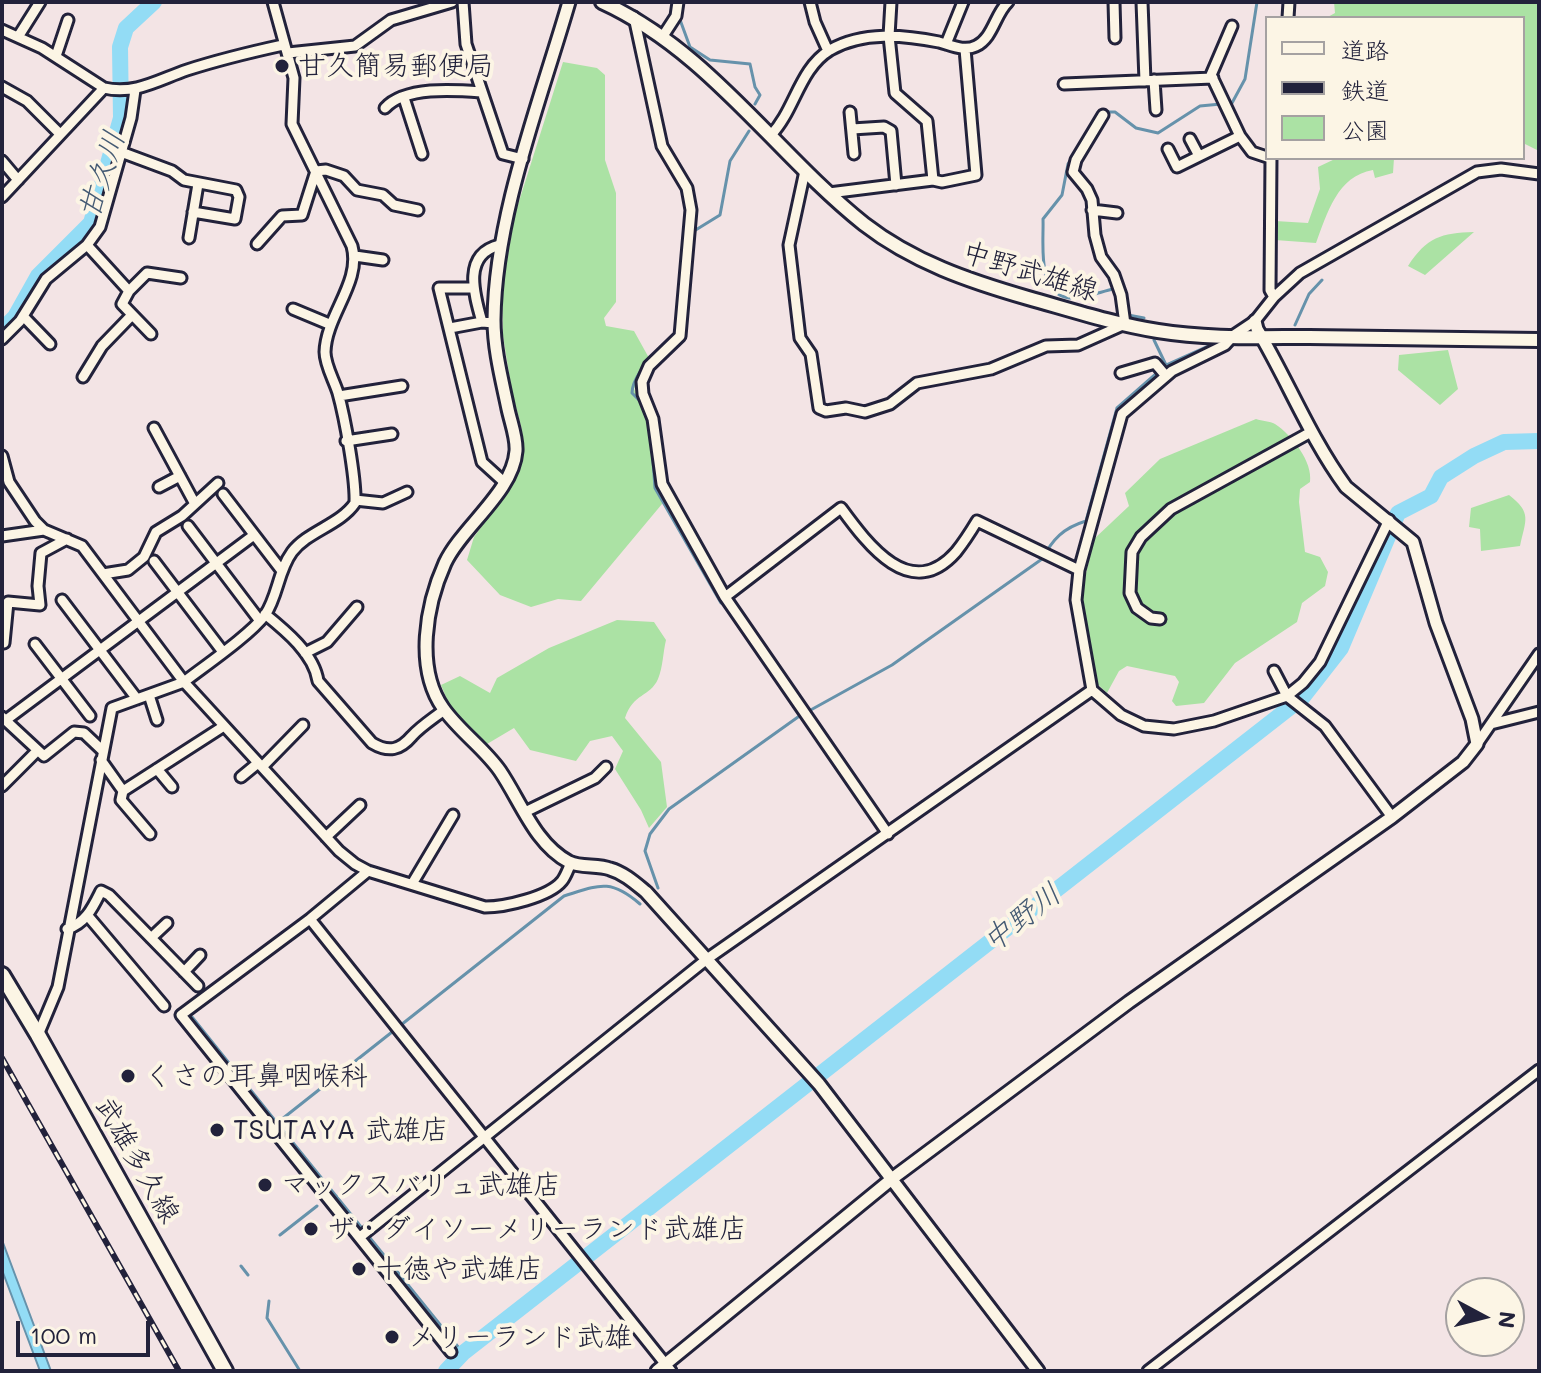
<!DOCTYPE html>
<html>
<head>
<meta charset="utf-8">
<style>
  body { margin:0 }
  #map { position:relative; width:1541px; height:1373px; overflow:hidden; background:#f3e4e5; font-family:Mali,"Klee One",sans-serif }
  canvas { display:block }
  .frame { position:absolute; inset:0; border:4px solid #22223b; pointer-events:none }
  .legend { position:absolute; left:1265px; top:16px; width:260px; height:144px; box-sizing:border-box; background:#fcf5e5; border:2px solid #a5a1a1; margin:0; padding:10px 14px; list-style:none; font-size:24px; color:#22223b }
  .legend li { display:flex; align-items:center; gap:16px; height:40px }
  .legend b { width:40px; border:2px solid #a5a1a1 }
  .north { position:absolute; left:1445px; top:1277px; width:80px; height:80px; box-sizing:border-box; background:#fcf5e5; border:2px solid #a5a1a1; border-radius:50%; rotate:97deg; font-size:22px; font-weight:700; line-height:32px; text-align:center; color:#22223b }
  .north::after { content:''; display:block; margin:auto; width:28px; height:36px; background:#22223b; clip-path:polygon(50% 0,100% 100%,50% 72%,0 100%) }
  .scale { position:absolute; left:16px; top:1321px; width:134px; height:36px; box-sizing:border-box; border:4px solid #22223b; border-top:0; padding-left:10px; font-size:24px; line-height:28px; white-space:nowrap; color:#22223b; -webkit-text-stroke:6px #fcf5e5; paint-order:stroke }
</style>
</head>
<body>
<div id="map">
<canvas width="1541" height="1373"></canvas>
<div class="frame"></div>
<ul class="legend">
<li><b style="height:10px;background:#fcf5e5"></b>道路</li>
<li><b style="height:10px;background:#22223b"></b>鉄道</li>
<li><b style="height:22px;background:#abe2a4"></b>公園</li>
</ul>
<div class="north">N</div>
<div class="scale">100 m</div>
</div>
<script>
const ctx = document.querySelector('canvas').getContext('2d');
ctx.lineJoin = 'round';
function fill(path, color) { ctx.fillStyle = color; ctx.fill(path, 'evenodd'); }
function strokePath(path, color, width, dash) { ctx.strokeStyle = color; ctx.lineWidth = width; ctx.lineCap = dash ? 'butt' : 'round'; ctx.setLineDash(dash || []); ctx.stroke(path); }
function write(font, color, halo, rows, align = 'center') {
  ctx.font = font + ' Mali,"Klee One",sans-serif'; ctx.lineWidth = 8; ctx.setLineDash([]); ctx.textBaseline = 'middle'; ctx.strokeStyle = halo; ctx.fillStyle = color; for (const [text, x, y, turn = 0] of rows) {
    ctx.save(); ctx.translate(x, y); ctx.rotate((+turn || 0) * Math.PI / 180); ctx.textAlign = isNaN(turn) ? turn : align; if (halo) ctx.strokeText(text, 0, 0); ctx.fillText(text, 0, 0); ctx.restore();
  }
}
fill(new Path2D(`
  M1334 2H1539V151L1523 143V18H1326L1335 13Z
  M563 62 597 68 605 75V160L616 193V302L604 318 606 326 634 331 649 358 634 389 649 414 662 504 581 601 558 599 531 607 500 595 467 560 474 537 511 486 523 456 522 430 512 392 503 336 502 288 515 214Z
  M1337 158H1394L1393 173 1375 178 1373 170C1337 176 1327 214 1316 243L1275 240V221L1308 223 1320 189 1318 167Z
  M1474 232 1425 275 1408 266C1427 237 1441 233 1474 232Z
  M1448 350 1458 389 1440 405 1398 370 1399 355Z
  M1256 419C1262 421 1270 421 1275 424 1292 435 1313 462 1310 482L1300 489 1299 502 1305 552 1320 557 1328 572 1325 586 1302 603 1297 622 1235 663 1204 703 1176 706 1172 701 1179 682 1175 676 1127 666 1119 671 1107 693 1095 682 1081 595 1094 539 1129 506 1125 493 1160 459Z
  M1509 495C1532 513 1526 519 1520 546L1481 551 1480 529 1469 527 1471 508Z
  M617 620 654 622 666 640C663 652 663 667 658 679 650 697 633 693 625 718L661 762 667 807 649 828 641 810 615 769 623 751 612 736 590 741 576 761 530 750 514 728 487 744 450 707 441 685 460 676 490 693 497 678 549 648Z`), '#abe2a4');
const water = new Path2D(`
  M2 1240 51 1371H40L2 1270Z`);
fill(water, '#93dcf5');
strokePath(water, '#6692ab', 2);
strokePath(new Path2D(`
  M679 17 690 47 710 60 750 64 755 87 760 95 755 104
  M1232 103 1245 79 1257 2
  M1103 112H1115L1136 128 1158 133 1200 106 1221 104
  M1087 133 1068 164 1062 195 1043 219C1044 243 1036 293 1069 298 1082 299 1100 292 1113 289
  M693 234 694 231 720 215 730 161 749 131
  M1128 315 1144 318
  M1295 325 1309 294 1322 280
  M1154 340 1166 365
  M1233 343 1253 344
  M650 427 640 401 632 393C632 380 646 362 656 353
  M651 435 655 488 721 603
  M658 888 645 851 650 834 669 809 798 717 892 665 1042 559C1053 539 1063 528 1086 521L1117 408 1166 365 1217 342
  M192 1017 277 1123
  M280 1235 317 1206
  M241 1266 248 1275
  M269 1301 267 1318 300 1371
  M463 1353 277 1123 564 896C599 885 610 878 640 904`), '#6692ab', 3);
strokePath(new Path2D(`
  M2 330 15 317 38 276 91 223 121 118 120 47 126 28 154 2
  M446 1371 463 1353 1302 698 1341 648 1398 513 1431 496 1441 477 1474 456 1504 442 1539 441`), '#93dcf5', 16);
const minor = new Path2D(`
  M273 2 294 78 292 124 352 246C362 282 326 315 325 352 325 365 334 380 338 393 345 418 356 479 355 503 340 525 308 531 292 552 278 571 278 596 265 615 250 635 206 665 184 682L339 851 355 864 368 871 485 907C505 907 549 897 562 881 566 876 568 869 571 863
  M463 2 466 44 503 154 523 159
  M810 2 815 22 828 51
  M1114 2 1115 38
  M1142 2 1145 81
  M634 17 662 146 687 188 691 210 680 336 649 366 642 382 643 394 653 419 662 484 725 597 888 834
  M1288 18 1289 2
  M1232 26 1211 75 1240 136
  M2 30 42 48 104 88C135 95 158 80 187 70 218 60 251 52 283 45
  M663 36 676 16 678 2
  M18 37 40 2
  M946 44 963 2
  M288 53 355 46 391 20 452 2
  M56 56 68 20
  M1154 80 1156 110
  M1064 84 1213 78
  M2 87 27 101 60 134
  M404 98 422 154
  M385 108C405 86 455 90 482 92
  M850 112 854 154
  M852 129 884 127 891 131 896 185
  M771 135C795 110 799 69 830 50 863 31 904 35 939 42 951 45 964 52 976 46 993 38 995 14 1008 2
  M1190 139 1199 156
  M1168 149 1177 167 1240 136 1252 152 1267 157
  M121 152 172 171 184 180 236 190 239 197 235 219 193 212
  M1271 158 1270 290 1274 297
  M2 161 18 180
  M805 171 789 245 800 338 811 354 819 408 826 411 846 408 865 412 890 404 917 383 991 369 1046 346 1078 345 1125 324 1121 295 1114 275 1101 257 1095 235 1092 200 1087 189 1073 172 1076 160 1103 115
  M933 180 942 182 976 175 965 49
  M829 193 933 180 927 121 895 93 889 36 891 2
  M2 197 104 88
  M1092 210 1117 213
  M189 238 198 184
  M257 244 282 216 302 215 316 171 326 170 344 176 357 190 383 195 394 205 418 210
  M87 245 129 291 122 304 151 334
  M355 256 383 260
  M473 288H439L482 462 504 482
  M129 291 147 273 181 278
  M293 309 329 324
  M23 316 50 344
  M494 323 482 322C474 294 462 254 500 245
  M450 328 482 322
  M2 339 20 321 46 279 87 245 100 227 131 118 135 90
  M1121 373 1155 363 1166 376
  M83 377 102 346 131 316
  M339 396 402 386
  M154 428 195 504
  M346 441 392 434
  M2 456 9 482 35 521 44 530 82 546 184 682 112 708 58 987 38 1035
  M159 487 180 476
  M223 494 282 571
  M355 500 383 503 407 492
  M1389 520 1320 662 1303 683 1287 696 1214 721 1174 729 1144 726 1121 715 1092 690 1076 600 1079 570 1122 414 1172 371 1225 345 1234 335 1255 321 1274 297 1300 273 1477 172 1501 169 1539 174
  M188 526 260 621
  M2 536 44 530
  M154 561 223 652
  M103 574 128 570 144 557 156 532 182 516 218 483
  M725 597 841 508C868 545 911 603 956 552 964 542 971 531 977 521L1079 570
  M62 600 137 699
  M265 614C286 631 314 654 318 681L372 743C389 753 400 750 412 736 421 726 434 718 444 710
  M1160 619 1151 618 1137 608 1130 593 1132 552 1141 537 1171 509 1311 432
  M4 643 8 602 40 605 38 586 41 553 67 539
  M35 644 90 716
  M305 653 327 642 357 607
  M1274 671 1287 696 1325 726 1392 817
  M149 695 157 720
  M2 717 44 756 74 732 84 733 103 751
  M6 720 254 535
  M1491 724 1539 712
  M1477 744 1539 654
  M101 760 123 791 224 726
  M262 767 303 725
  M157 769 172 787
  M241 777 258 763
  M2 786 37 751
  M123 791 121 800 150 834
  M525 812 595 778 606 767
  M326 837 360 805
  M368 871 310 919 181 1015 451 1352
  M412 884 453 815
  M88 916 164 1006
  M310 919 671 1371
  M67 929C86 923 93 907 101 891L109 895 198 986
  M151 938 167 923
  M184 972 200 955
  M360 1237 707 959 1092 690
  M1148 1371 1539 1070`);
const tertiary = new Path2D(`
  M569 2C540 102 495 216 494 320 494 350 502 380 508 409 511 423 517 438 516 451 513 492 462 527 445 563 426 605 415 668 443 708 459 731 484 748 500 771 521 802 535 844 569 862 581 868 598 864 610 869 624 873 635 883 646 892L819 1084 1038 1371
  M657 1371 893 1178 1129 1002 1392 817 1463 762 1477 744 1472 719 1436 623 1413 542 1346 487C1310 438 1288 381 1257 329L1255 321`);
const secondary = new Path2D(`
  M602 2C709 51 774 152 864 224 913 262 969 281 1028 298 1071 310 1114 324 1158 331 1207 339 1259 337 1309 337 1386 338 1462 339 1539 340`);
const primary = new Path2D(`
  M2 975 38 1035 225 1371`);
strokePath(minor, '#22223b', 15);
strokePath(tertiary, '#22223b', 17);
strokePath(secondary, '#22223b', 18);
strokePath(primary, '#22223b', 20);
strokePath(minor, '#fcf5e5', 9);
strokePath(tertiary, '#fcf5e5', 11);
strokePath(secondary, '#fcf5e5', 12);
strokePath(primary, '#fcf5e5', 14);
const rail = new Path2D(`
  M2 1058 179 1371`);
strokePath(rail, '#22223b', 6);
strokePath(rail, '#fcf5e5', 3, [9]);
for (const [x, y, r, color] of [
  [282,66,8,"#22223b"],
  [128,1076,8,"#22223b"],
  [217,1130,8,"#22223b"],
  [265,1185,8,"#22223b"],
  [311,1229,8,"#22223b"],
  [359,1269,8,"#22223b"],
  [392,1337,8,"#22223b"]
]) { const dot = new Path2D(); dot.arc(x, y, r, 0, 2 * Math.PI); ctx.fillStyle = color; ctx.fill(dot); strokePath(dot, '#fcf5e5', 3); }
write('28px', '#22223b', '#fcf5e5', [
  ["甘久簡易郵便局",298,66],
  ["くさの耳鼻咽喉科",144,1076],
  ["TSUTAYA 武雄店",233,1130],
  ["マックスバリュ武雄店",281,1185],
  ["ザ・ダイソーメリーランド武雄店",327,1229],
  ["十徳や武雄店",375,1269],
  ["メリーランド武雄",408,1337]
], 'left');
write('28px', '#22223b', '#fcf5e5', [
  ["中野武雄線",1030,272,17],
  ["武雄多久線",137,1160,60]
]);
write('italic 30px', '#445a73', '#fcf5e5', [
  ["甘久川",102,175,-72],
  ["中野川",1022,918,-38]
]);
</script>
</body>
</html>
